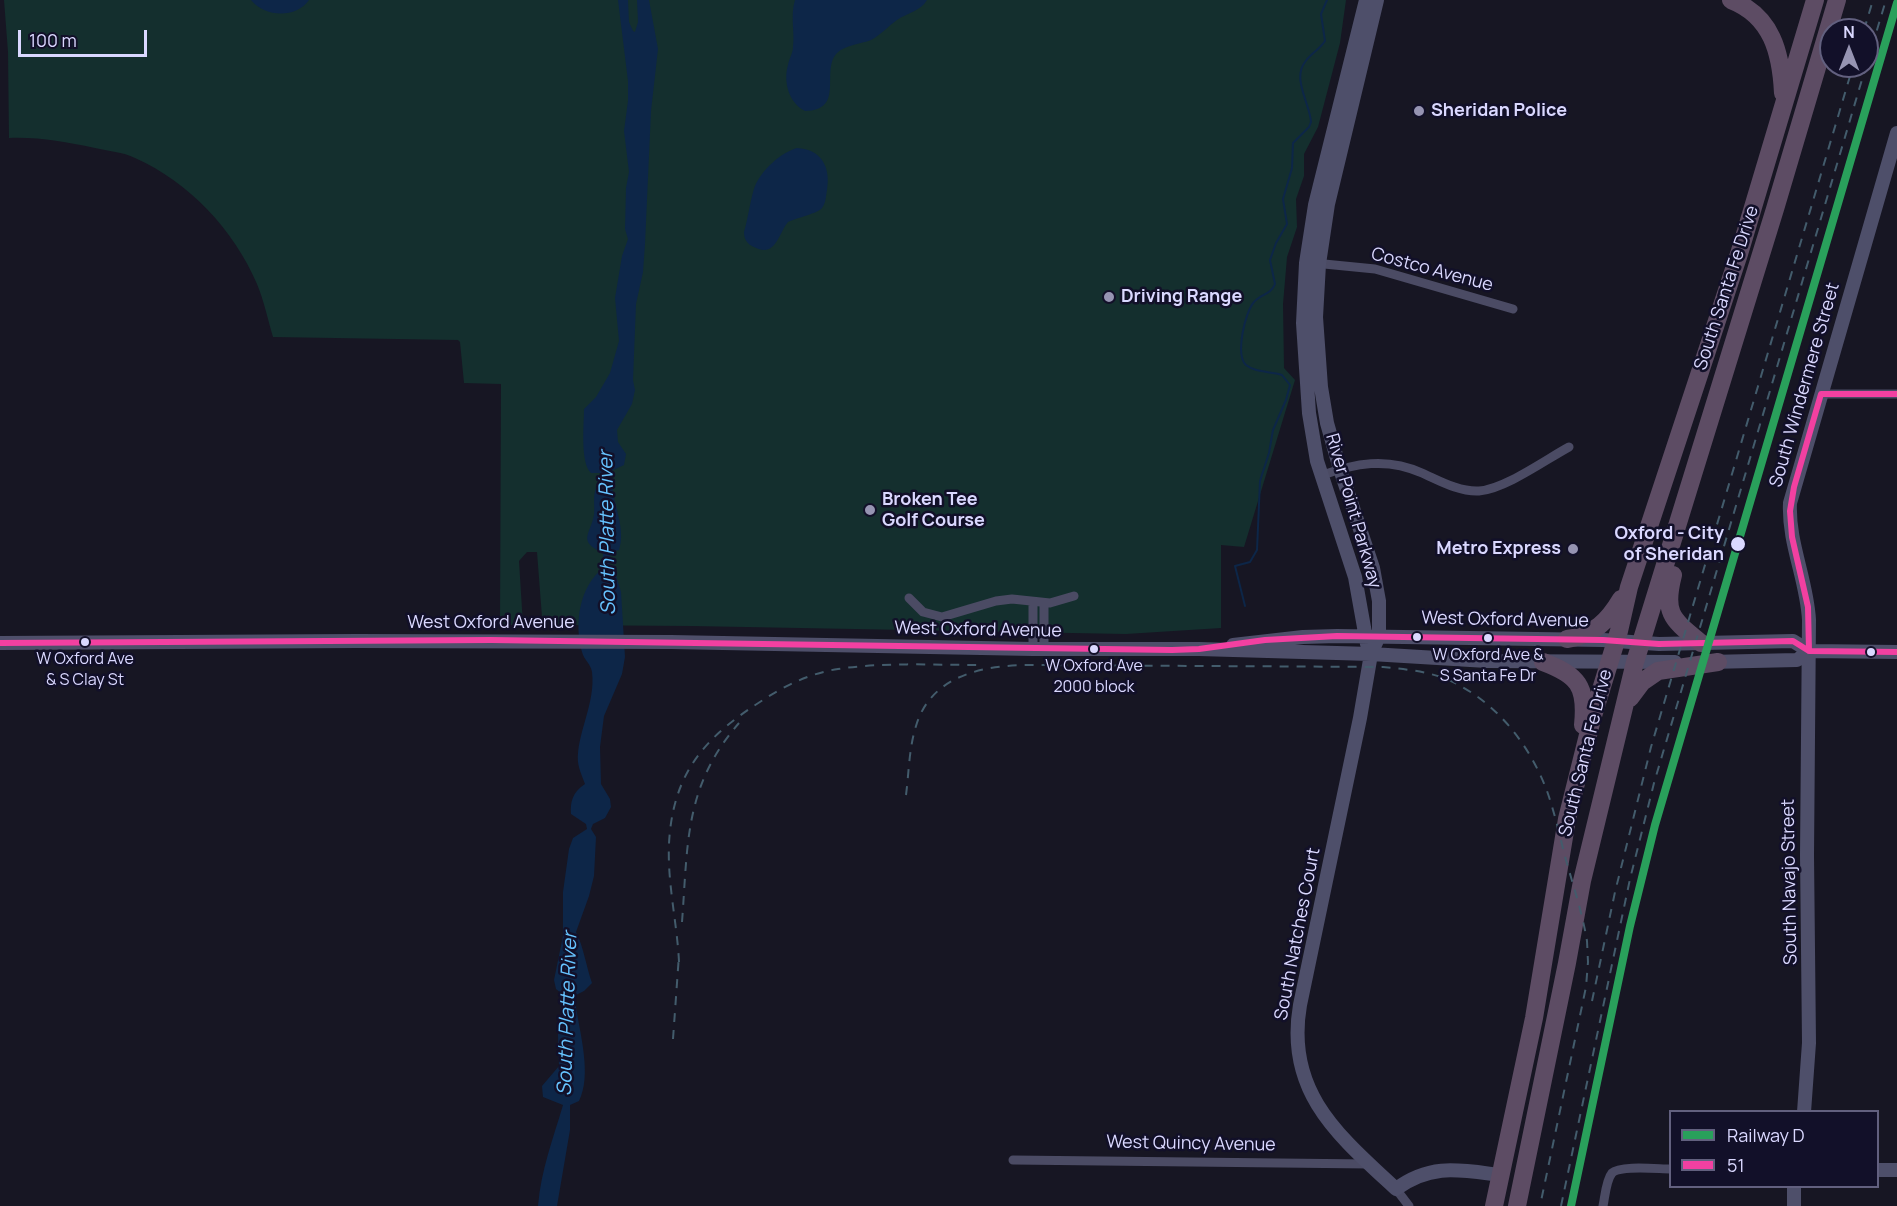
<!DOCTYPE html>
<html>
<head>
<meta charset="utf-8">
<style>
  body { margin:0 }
  #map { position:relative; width:1897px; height:1206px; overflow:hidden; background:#171623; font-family:Manrope,sans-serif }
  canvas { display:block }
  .legend { position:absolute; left:1669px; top:1110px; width:210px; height:78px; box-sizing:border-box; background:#121029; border:2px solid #62607f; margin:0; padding:8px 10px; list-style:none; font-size:18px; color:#dad8ff }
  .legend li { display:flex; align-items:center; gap:12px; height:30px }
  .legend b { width:30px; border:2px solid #62607f }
  .north { position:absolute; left:1819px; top:18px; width:60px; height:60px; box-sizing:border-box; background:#121029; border:2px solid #62607f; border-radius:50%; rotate:0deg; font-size:16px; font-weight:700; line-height:24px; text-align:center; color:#dad8ff }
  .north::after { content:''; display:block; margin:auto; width:21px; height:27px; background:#9694b2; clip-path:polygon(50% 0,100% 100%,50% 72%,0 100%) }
  .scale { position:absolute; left:18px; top:30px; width:129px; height:27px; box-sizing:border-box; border:3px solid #dad8ff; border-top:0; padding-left:8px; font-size:18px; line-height:21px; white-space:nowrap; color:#dad8ff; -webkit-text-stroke:4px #121029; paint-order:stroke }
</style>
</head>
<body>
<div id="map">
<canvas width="1897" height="1206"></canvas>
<ul class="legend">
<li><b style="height:8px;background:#29a05b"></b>Railway D</li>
<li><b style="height:8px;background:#f240a1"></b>51</li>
</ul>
<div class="north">N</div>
<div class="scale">100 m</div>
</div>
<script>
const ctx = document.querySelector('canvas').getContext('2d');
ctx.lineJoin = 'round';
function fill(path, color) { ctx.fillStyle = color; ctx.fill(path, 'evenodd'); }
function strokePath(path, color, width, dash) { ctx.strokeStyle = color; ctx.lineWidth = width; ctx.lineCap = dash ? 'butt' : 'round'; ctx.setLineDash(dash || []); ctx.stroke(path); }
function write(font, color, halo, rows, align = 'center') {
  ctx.font = font + ' Manrope,sans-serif'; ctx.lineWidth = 5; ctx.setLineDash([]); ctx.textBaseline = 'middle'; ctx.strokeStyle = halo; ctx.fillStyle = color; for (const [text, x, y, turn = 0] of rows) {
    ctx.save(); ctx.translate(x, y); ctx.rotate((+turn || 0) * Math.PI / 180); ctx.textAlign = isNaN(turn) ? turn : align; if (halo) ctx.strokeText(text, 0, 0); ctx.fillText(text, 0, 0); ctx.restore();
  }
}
fill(new Path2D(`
  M4 0H1346L1340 43 1318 127 1304 154V176L1296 199 1297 227 1287 257 1283 304 1284 368 1295 380 1244 547 1221 545V628L1126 634 691 626 551 625 547 617H542L537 552H527L519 561 523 625H500L501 384 464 383 460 342 458 340 273 337C268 320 264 301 257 284 234 230 189 182 135 158 123 152 108 151 95 148 64 142 41 137 9 138L8 52Z`), '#142f2e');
fill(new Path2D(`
  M251 0H309C296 19 264 17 251 0Z
  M618 0H628L629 22 633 31 635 32 638 22 637 0H649L658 49 651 111 645 244 643 272 636 304 633 380 635 390 632 404 617 430 618 442 626 454 624 465 607 473V481L612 486C614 505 626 530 619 550L610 552V568L615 572 621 592 625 657 622 674 604 716 600 747 601 784 610 799 611 807 605 818 593 824 591 829 596 837 594 876 589 896 576 932C584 948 586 966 592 983L584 991 574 996 573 1001 576 1007C580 1034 592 1075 579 1101L570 1105V1130L557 1206H538C541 1170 553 1139 563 1105L543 1097 542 1086 559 1066 558 1035 561 1012 567 998 556 989 554 980 563 936V892L569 849 573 838 587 829 586 824 571 814C570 801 573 792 585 784 583 778 579 770 578 762 576 735 596 703 592 672 591 664 584 660 582 652 574 624 579 587 603 568V553C577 541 590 535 594 515 595 507 593 498 595 491 597 484 600 481 600 473H591C580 463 584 424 584 409L596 397 610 373 619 341 615 298 622 256 628 239 625 229 626 188 629 172 624 131 628 101V81Z
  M795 0H927C921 11 907 13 897 20 888 26 881 35 871 40 861 44 845 45 837 53 820 71 846 110 805 111 789 103 783 82 788 65 789 59 793 53 793 47 795 32 790 16 795 0Z
  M797 148C821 149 831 167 827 190 826 195 826 203 822 208 819 213 796 218 788 222 779 232 776 259 754 247 747 244 744 239 744 232 748 219 751 196 755 186 762 170 780 153 797 148Z`), '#0d2648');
strokePath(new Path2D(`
  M1245 606 1235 566 1250 562 1257 550 1260 481 1269 453 1273 430 1286 400 1290 385 1282 375C1270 371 1256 373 1246 365 1235 355 1245 312 1254 302 1260 294 1271 295 1275 284L1270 260 1276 243 1287 224 1283 199 1292 168 1293 143 1309 127 1311 122C1310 104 1292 79 1305 62 1310 54 1319 50 1325 41L1321 14 1327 0`), '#0d2648', 2);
strokePath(new Path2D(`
  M1314 263 1375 269 1513 309
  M1821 394H1897
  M1320 476C1355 463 1387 457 1422 473 1440 481 1459 492 1479 491 1505 489 1545 460 1569 447
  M909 598 923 612 942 617 996 601 1012 599 1050 603 1074 596
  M1033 649V602
  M1044 649V603
  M1013 1160 1369 1164
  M1396 1189 1409 1206
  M1603 1206C1605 1197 1606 1180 1612 1173 1620 1165 1658 1169 1670 1169`), '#4b4b64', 9);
strokePath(new Path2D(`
  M1366 0 1315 205 1306 263 1303 323 1309 413 1317 461 1355 577 1367 644
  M1377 0 1328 204 1319 264 1316 317 1321 387 1327 423 1340 469 1373 568 1379 601V636L1371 654 1360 718 1300 1005C1285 1092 1338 1135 1396 1189 1431 1163 1460 1170 1500 1175
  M0 643 357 641 671 642 1033 649H1199L1371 654 1487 661 1675 662
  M1233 645 1303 637 1337 636 1603 640 1659 644 1793 641 1809 651 1897 652
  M1709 662 1797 660 1809 651
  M1804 1112 1809 1043 1807 855 1809 620C1807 580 1788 543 1790 503L1897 133
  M1878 1170H1897
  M1794 1206V1186`), '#4e4f6a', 14);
strokePath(new Path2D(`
  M1731 0C1772 16 1781 53 1783 93
  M1673 575C1663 614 1672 619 1701 643
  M1567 639C1594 635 1608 621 1621 599
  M1543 662C1578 675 1587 686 1583 725
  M1630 698 1642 682 1658 671 1718 662
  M1494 1206 1534 1018 1567 819 1592 719 1619 631 1629 587 1739 254 1815 0
  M1517 1206 1567 963 1582 881 1635 662 1775 209 1837 0`), '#5d4c64', 18);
strokePath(new Path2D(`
  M1864 30 1873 0
  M1867 63 1886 0
  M906 795C909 772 909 748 916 726 931 675 984 665 1030 665L1383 667C1404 669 1426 671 1446 679 1494 699 1529 743 1547 791 1554 811 1559 832 1564 853 1572 882 1582 911 1587 941L1588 962 1586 987 1540 1206
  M682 922C688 844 684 786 739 723
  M679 962C677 919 665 875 670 831 677 766 711 733 763 700 786 685 811 673 838 669 884 662 932 665 978 665
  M1592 1001 1615 892 1651 747 1853 66
  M673 1039 679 955
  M1561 1206 1630 879 1654 783 1866 66`), '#435c6c', 2, [9, 8]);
strokePath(new Path2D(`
  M0 643 491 640 1172 650 1199 649 1265 640 1337 636 1603 640 1659 644 1793 641 1809 651 1897 652
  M1809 651 1808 607 1792 537 1790 511 1794 487 1821 394H1897`), '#f240a1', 6);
strokePath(new Path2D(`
  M1571 1206 1630 926 1655 825 1897 3`), '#29a05b', 8);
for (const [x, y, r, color] of [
  [1419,111,6,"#9694b2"],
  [1109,297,6,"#9694b2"],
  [870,510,6,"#9694b2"],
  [1738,544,8,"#dad8ff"],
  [1573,549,6,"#9694b2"],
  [1417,637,5,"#dad8ff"],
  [1488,638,5,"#dad8ff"],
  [85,642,5,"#dad8ff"],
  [1094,649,5,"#dad8ff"],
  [1871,652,5,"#dad8ff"]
]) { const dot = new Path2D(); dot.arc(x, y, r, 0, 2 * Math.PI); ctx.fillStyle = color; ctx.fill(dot); strokePath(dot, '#121029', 2); }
write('16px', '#dad8ff', '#121029', [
  ["W Oxford Ave &",1488,656],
  ["S Santa Fe Dr",1488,677],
  ["W Oxford Ave",85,660],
  ["& S Clay St",85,681],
  ["W Oxford Ave",1094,667],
  ["2000 block",1094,688]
]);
write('bold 18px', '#dad8ff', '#121029', [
  ["Sheridan Police",1431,111],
  ["Driving Range",1121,297],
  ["Broken Tee",882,500],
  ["Golf Course",882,521],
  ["Metro Express",1561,549,"right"]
], 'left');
write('18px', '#dad8ff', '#121029', [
  ["Costco Avenue",1432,270,15],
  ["South Santa Fe Drive",1727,288,-72],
  ["South Windermere Street",1805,385,-74],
  ["River Point Parkway",1353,511,74],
  ["West Oxford Avenue",1505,620,1],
  ["West Oxford Avenue",491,623],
  ["West Oxford Avenue",978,630,1],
  ["South Santa Fe Drive",1586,753,-76],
  ["South Navajo Street",1790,882,-91],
  ["South Natches Court",1298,934,-79],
  ["West Quincy Avenue",1191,1144,1]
]);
write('bold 18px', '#dad8ff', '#121029', [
  ["Oxford - City",1724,534],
  ["of Sheridan",1724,555]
], 'right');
write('italic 20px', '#66c3ff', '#121029', [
  ["South Platte River",608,533,-91],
  ["South Platte River",568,1014,-88]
]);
</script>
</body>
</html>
